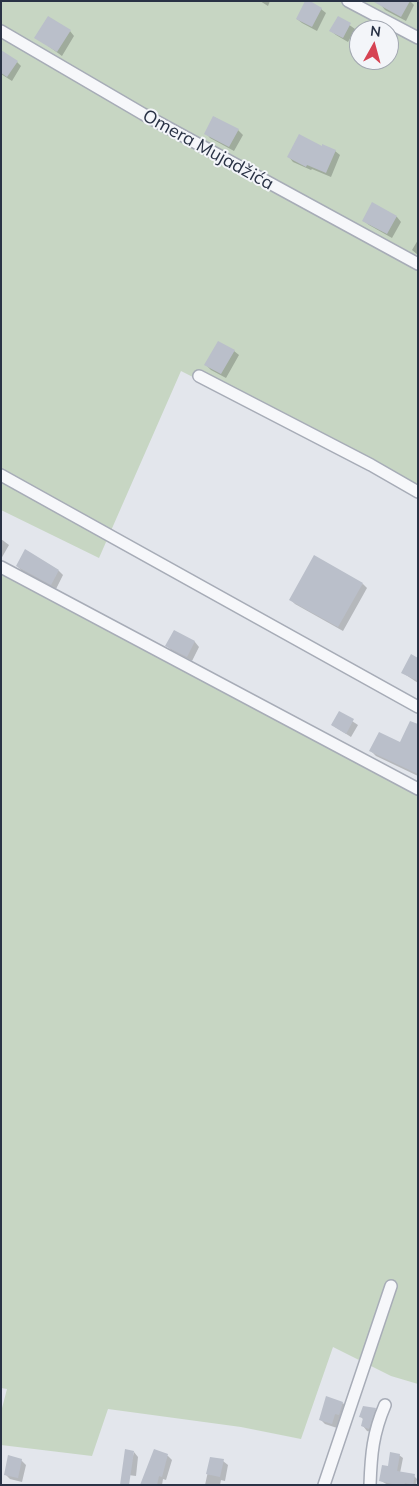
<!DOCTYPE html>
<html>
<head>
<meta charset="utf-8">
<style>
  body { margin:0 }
  #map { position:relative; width:419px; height:1486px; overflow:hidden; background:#e3e6ec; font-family:Mulish,sans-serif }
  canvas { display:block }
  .frame { position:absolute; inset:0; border:2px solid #293245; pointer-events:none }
  .north { position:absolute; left:349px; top:20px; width:50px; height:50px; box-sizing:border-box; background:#f3f5f9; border:1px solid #a2a7b1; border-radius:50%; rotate:7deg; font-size:14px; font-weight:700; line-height:20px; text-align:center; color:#293245 }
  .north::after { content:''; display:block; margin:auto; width:18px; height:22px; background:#d64353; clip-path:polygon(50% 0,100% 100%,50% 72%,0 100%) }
</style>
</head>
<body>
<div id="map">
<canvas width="419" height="1486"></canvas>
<div class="frame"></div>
<div class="north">N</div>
</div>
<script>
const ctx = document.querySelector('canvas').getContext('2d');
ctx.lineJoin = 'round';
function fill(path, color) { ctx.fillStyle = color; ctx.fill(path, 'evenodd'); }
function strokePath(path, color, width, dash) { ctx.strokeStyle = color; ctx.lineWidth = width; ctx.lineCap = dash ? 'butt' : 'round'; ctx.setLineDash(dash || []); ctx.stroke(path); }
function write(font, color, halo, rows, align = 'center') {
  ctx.font = font + ' Mulish,sans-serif'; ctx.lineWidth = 4; ctx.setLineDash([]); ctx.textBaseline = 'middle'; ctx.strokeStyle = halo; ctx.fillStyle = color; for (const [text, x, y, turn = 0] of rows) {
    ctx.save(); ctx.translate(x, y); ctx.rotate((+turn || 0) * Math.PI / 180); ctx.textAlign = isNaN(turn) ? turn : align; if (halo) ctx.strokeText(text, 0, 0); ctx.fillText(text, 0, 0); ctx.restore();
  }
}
fill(new Path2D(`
  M1 1H418V491L181 371 99 558 1 510ZM359 30H389V60H359Z
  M1 564 418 788V1384L391 1376 333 1347 301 1439 241 1427 108 1409 92 1456 1 1445V1412L7 1389 1 1388Z`), '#c7d6c3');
fill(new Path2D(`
  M260 1H270L268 6Z
  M383 1H410L414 5 406 21 385 10 381 5Z
  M321 9 326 13 317 31 302 23 297 19Z
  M338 17 355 29 348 42 336 35 331 31Z
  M70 31 74 36 62 56 36 37Z
  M1 57 17 62 21 66 12 81 1 74Z
  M364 60H382L379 67Z
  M214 117 238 130 243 135 234 151 210 138 206 133Z
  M322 147 335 151 340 155 331 177 312 169 311 170 293 162 289 157Z
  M373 204 397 217 401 222 392 238 369 225 364 221Z
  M418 240V255L412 250Z
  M234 351 239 355 226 378 211 370 206 365Z
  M1 539 9 545 1 559Z
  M17 566 59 571 63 575 56 589 22 571Z
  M363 584 367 588 343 631 295 604 290 599Z
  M174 631 195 642 199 647 192 661 171 650 167 646Z
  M418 659V683L403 673Z
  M340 713 358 725 351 737 332 725Z
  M418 726V776L376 756 371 751 401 744Z
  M343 1403 347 1408 344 1419 340 1418 337 1428 325 1424 320 1419Z
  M375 1409 380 1414 374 1433 367 1431 363 1426 364 1420 361 1417Z
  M154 1451 168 1456 172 1460 166 1480 163 1479 162 1485H144Z
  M134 1452 138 1457 136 1476 128 1475Z
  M399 1455 403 1458 400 1473 414 1476 417 1479 416 1485H388L381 1481Z
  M211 1458 223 1461 228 1465 225 1481 221 1480 220 1485H205Z
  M21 1460 26 1465 22 1482 10 1479 5 1474Z`), '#0003');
fill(new Path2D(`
  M305 1H310L322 8 312 27 296 19Z
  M372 1H410L401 17Z
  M48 16 71 30 57 52 34 38Z
  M338 16 351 23 343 38 329 31Z
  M1 50 18 61 7 77 1 73Z
  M213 116 239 129 229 147 204 134Z
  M299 134 322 146V144L336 150 326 173 307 165 306 167 287 157Z
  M372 202 397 216 387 234 362 221Z
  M218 341 235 350 221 374 204 365Z
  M25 549 59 570 51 585 16 566Z
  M314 555 363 583 338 627 289 600Z
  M174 630 195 641 187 657 165 646Z
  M411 654 418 658V681L401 673Z
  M339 711 354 719 346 734 331 725Z
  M410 721 418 724V774L369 751 379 732 400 742Z
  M326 1396 343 1402 339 1415 335 1414 332 1424 319 1420Z
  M363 1406 376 1408 369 1429 361 1426 363 1418 359 1417Z
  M125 1449 134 1451 129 1485H120Z
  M154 1449 168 1454 162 1477 159 1476 157 1485H140Z
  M390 1452 400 1454 397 1471 415 1474 413 1485 405 1483 404 1485H397L379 1481 382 1465 388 1466Z
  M8 1455 22 1459 18 1478 4 1475Z
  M210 1457 224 1459 220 1477 206 1474Z`), '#babfca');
const street = new Path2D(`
  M348 1 418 38
  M1 31 143 114 418 264
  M199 376 371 465 418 492
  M1 475 418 707
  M1 567 418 789
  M324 1485 391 1286
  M370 1485C371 1454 373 1433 385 1405`);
strokePath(street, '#a7acb7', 14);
strokePath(street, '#f6f7fa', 11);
write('18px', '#293245', '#f3f5f9', [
  ["Omera Mujadžića",208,150,29]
]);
</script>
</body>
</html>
